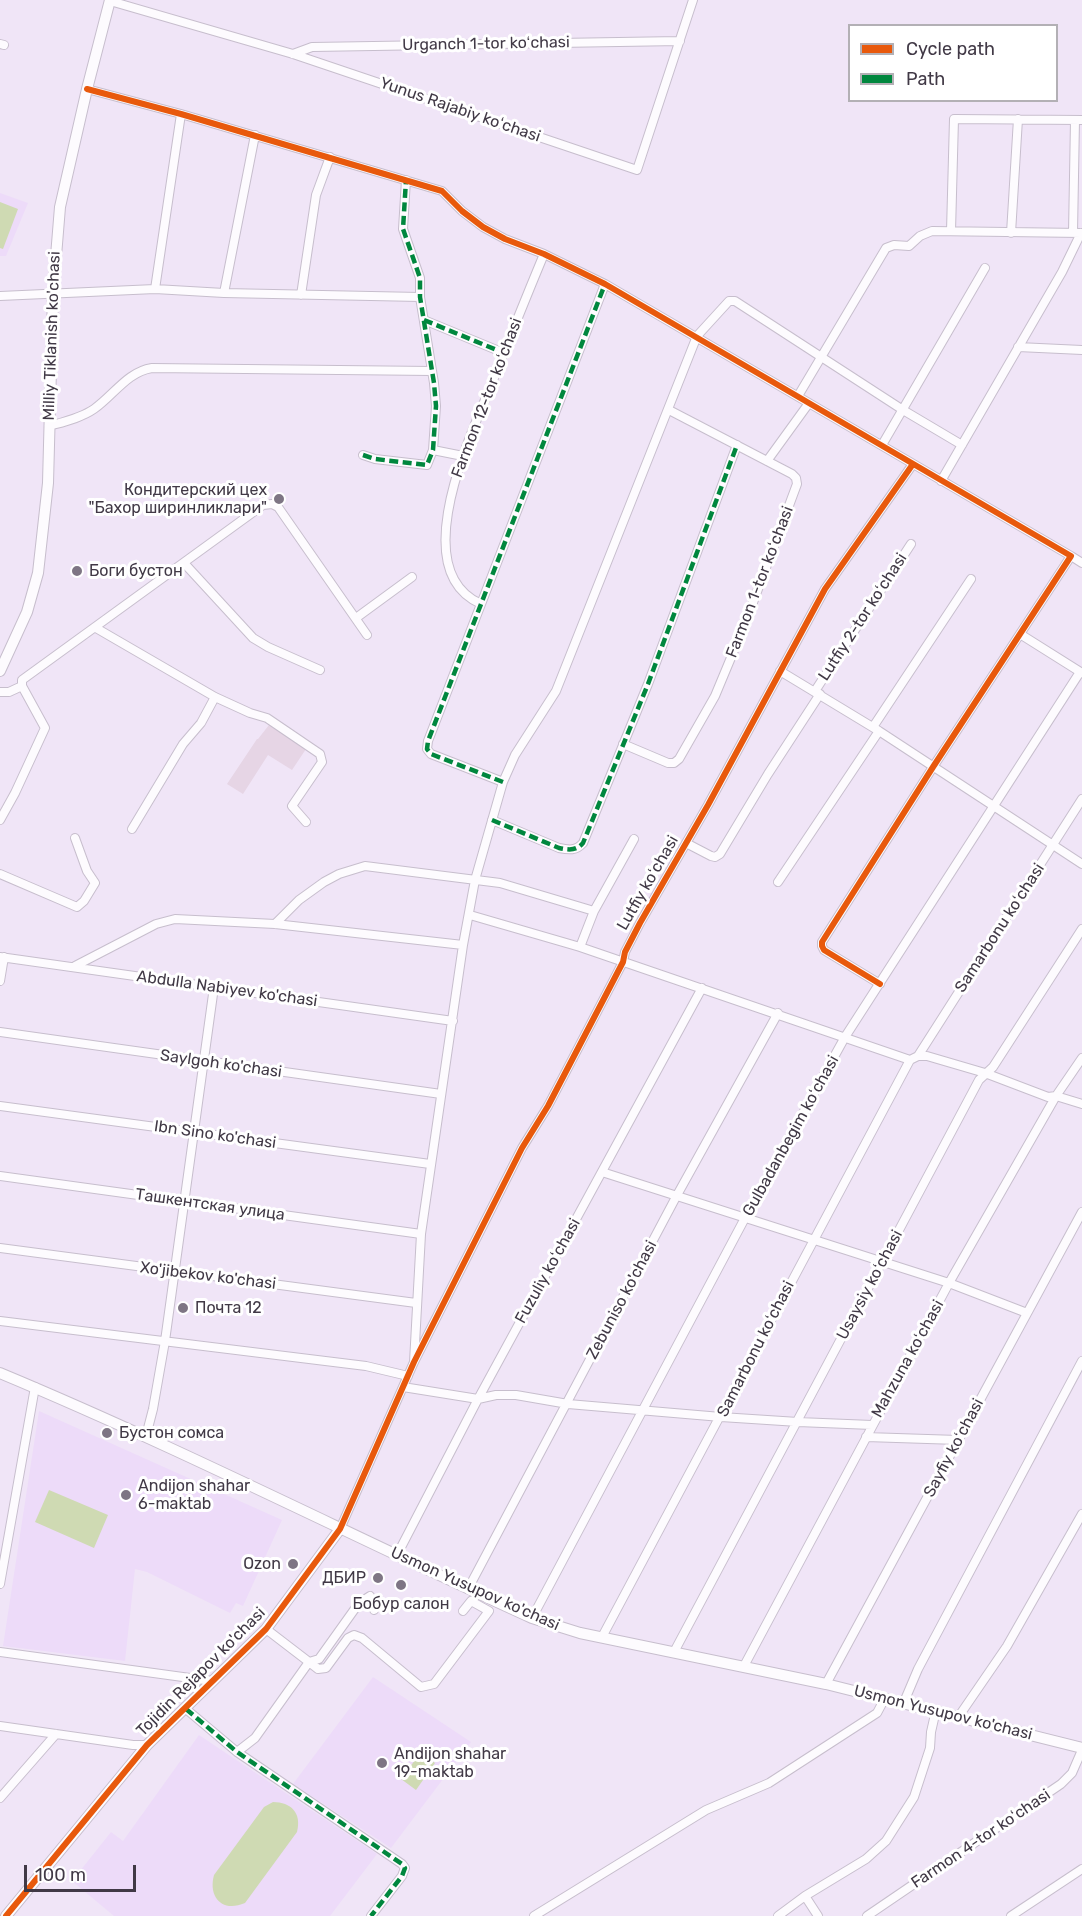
<!DOCTYPE html>
<html>
<head>
<meta charset="utf-8">
<style>
  body { margin:0 }
  #map { position:relative; width:1082px; height:1916px; overflow:hidden; background:#f0e5f7; font-family:Rubik,sans-serif }
  canvas { display:block }
  .legend { position:absolute; left:848px; top:24px; width:210px; height:78px; box-sizing:border-box; background:#fff; border:2px solid #b3b0b5; margin:0; padding:8px 10px; list-style:none; font-size:18px; color:#413946 }
  .legend li { display:flex; align-items:center; gap:12px; height:30px }
  .legend b { width:30px; border:2px solid #b3b0b5 }
  .scale { position:absolute; left:24px; top:1865px; width:112px; height:27px; box-sizing:border-box; border:3px solid #413946; border-top:0; padding-left:8px; font-size:18px; line-height:21px; white-space:nowrap; color:#413946; -webkit-text-stroke:4px #fff; paint-order:stroke }
</style>
</head>
<body>
<div id="map">
<canvas width="1082" height="1916"></canvas>
<ul class="legend">
<li><b style="height:8px;background:#e8590c"></b>Cycle path</li>
<li><b style="height:8px;background:#00873e"></b>Path</li>
</ul>
<div class="scale">100 m</div>
</div>
<script>
const ctx = document.querySelector('canvas').getContext('2d');
ctx.lineJoin = 'round';
function fill(path, color) { ctx.fillStyle = color; ctx.fill(path, 'evenodd'); }
function strokePath(path, color, width, dash) { ctx.strokeStyle = color; ctx.lineWidth = width; ctx.lineCap = dash ? 'butt' : 'round'; ctx.setLineDash(dash || []); ctx.stroke(path); }
function write(font, color, halo, rows, align = 'center') {
  ctx.font = font + ' Rubik,sans-serif'; ctx.lineWidth = 6; ctx.setLineDash([]); ctx.textBaseline = 'middle'; ctx.strokeStyle = halo; ctx.fillStyle = color; for (const [text, x, y, turn = 0] of rows) {
    ctx.save(); ctx.translate(x, y); ctx.rotate((+turn || 0) * Math.PI / 180); ctx.textAlign = isNaN(turn) ? turn : align; if (halo) ctx.strokeText(text, 0, 0); ctx.fillText(text, 0, 0); ctx.restore();
  }
}
fill(new Path2D(`
  M0 193 28 203 6 256H0Z
  M39 1411 282 1520 243 1606 236 1603 230 1613 147 1572 135 1569 125 1661 3 1646Z
  M373 1677 471 1742 391 1848 293 1784Z
  M199 1735 377 1854 330 1916H114L72 1881 111 1832 123 1841Z`), '#eddbf9');
fill(new Path2D(`
  M269 725 306 749 292 770 268 755 243 794 227 784 257 739H258Z`), '#e6d5e5');
fill(new Path2D(`
  M0 202 18 209 3 249 0 248Z
  M49 1490 108 1515 94 1548 35 1522Z
  M421 1752 435 1763 416 1790 401 1779Z
  M273 1802C291 1802 302 1813 297 1832L245 1903C222 1913 208 1897 214 1875L264 1807Z`), '#cfdab3');
const street = new Path2D(`
  M110 1 293 54 637 170 693 0
  M0 44 4 45
  M293 54 312 47 680 41
  M87 89 181 114 442 191 462 211 483 227 505 239 544 254 605 284 1071 556 933 767 822 942V946L824 950 880 984
  M951 231 954 119 1082 120
  M1011 233 1018 119
  M1073 233 1075 120
  M155 289 181 114
  M224 293 255 135
  M301 295 316 195 330 157
  M0 296 155 289 224 293 420 297
  M424 320 504 353
  M1018 347 1082 350
  M798 396 886 248 894 245 909 246 920 236 932 231 1082 233
  M49 426C63 422 81 418 94 409 114 395 127 372 152 368L432 371
  M882 445 985 268
  M433 450 463 456
  M363 455 375 459 427 465 433 450 436 406 434 383 420 297V278L403 229 406 180
  M767 461 809 403
  M941 481 1062 272 1081 233
  M1071 556 1082 563
  M184 563 253 638 268 647 320 670
  M481 604C404 570 473 431 494 378 510 337 527 295 544 254
  M356 618 412 577
  M96 628 215 697 250 713 267 718 320 754 322 762 292 806 306 822
  M1020 634 1082 673
  M780 671 879 731 1082 864
  M815 691 911 544
  M0 692H9L22 686
  M873 727 971 579
  M623 744 668 763H674L679 759 715 696 745 624 797 484 796 478 792 474 669 410
  M503 782 431 754 427 749 428 741 605 284
  M0 820 15 793 45 728 22 686V680L263 505 272 504 278 507 367 635
  M492 820 559 848C569 850 576 851 583 843L648 684 737 445
  M132 829 183 744 201 723 215 697
  M686 843 711 856 715 857 720 854 768 774 820 694
  M0 874 77 907 84 901 95 883 87 871 75 838
  M778 882 879 731
  M470 915 580 947 910 1060 918 1056H927L985 1073 1048 1097 1056 1096 1082 1104
  M275 924 299 900 324 882 339 874 365 866 500 883 594 911
  M580 947 594 911 634 839
  M0 957 453 1021
  M75 966 156 924 175 919 275 924 463 945
  M0 981 4 957
  M0 1032 441 1094
  M918 1056 1082 799
  M0 1106 430 1164
  M602 1172 949 1283 1027 1313
  M0 1176 421 1234
  M0 1248 416 1303
  M0 1321 366 1366 408 1376
  M414 1362 421 1234 463 945 475 880 503 782 515 755 556 691 697 336 729 301H735L903 410 962 445
  M403 1387 478 1399 496 1395H516L568 1404 721 1417 798 1422 872 1425
  M146 1436 153 1409 165 1341 214 987
  M866 1437 958 1440
  M340 1529 414 1362 522 1148 548 1106 623 962 625 952 640 923 708 805 825 589 913 464
  M397 1555 478 1399 702 988
  M0 1584 35 1387
  M468 1589 676 1197 778 1013
  M532 1618 745 1218 845 1037 1080 672
  M266 1629 309 1662 319 1659 359 1603 370 1596 374 1610
  M602 1637C706 1445 806 1251 910 1060
  M0 1652 212 1681
  M674 1652 979 1080 993 1067 1082 929
  M744 1666 949 1283 1056 1096 1082 1058
  M826 1684 1082 1212
  M904 1702 918 1669 1082 1361
  M186 1709 237 1752 402 1864 405 1868 402 1876 371 1916
  M959 1716 1007 1646 1082 1514
  M0 1726 133 1745H147
  M237 1752 255 1738 309 1662 318 1669 326 1668 348 1638 354 1635 362 1638 421 1687 434 1684 489 1611 471 1601 463 1611
  M0 1798 56 1734
  M805 1896 818 1916
  M534 1916 706 1810 769 1783 877 1713 885 1698
  M778 1916 805 1896 866 1859 886 1841 914 1797 930 1748 931 1732 936 1710
  M867 1916 1061 1784 1072 1773 1082 1750
  M1011 1916 1082 1869`);
const secondary = new Path2D(`
  M0 671 27 612 38 573 48 483 53 293 60 207 87 89 110 0
  M0 1373C180 1448 354 1537 532 1618L580 1633 826 1684 1082 1748
  M6 1916 147 1745 266 1629 340 1529`);
strokePath(street, '#c7becd', 10);
strokePath(secondary, '#c7becd', 12);
strokePath(street, '#fdfbfe', 8);
strokePath(secondary, '#fdfbfe', 10);
strokePath(new Path2D(`
  M424 320 504 353
  M363 455 375 459 427 465 433 450 436 406 434 383 420 297V278L403 229 406 180
  M503 782 431 754 427 749 428 741 605 284
  M492 820 559 848C569 850 576 851 583 843L648 684 737 445
  M186 1709 237 1752 402 1864 405 1868 402 1876 371 1916`), '#00873e', 4.5, [9, 4.5]);
strokePath(new Path2D(`
  M87 89 181 114 442 191 462 211 483 227 505 239 544 254 605 284 1071 556 933 767 822 942V946L824 950 880 984
  M6 1916 147 1745 266 1629 340 1529 414 1362 522 1148 548 1106 623 962 625 952 640 923 708 805 825 589 913 464`), '#e8590c', 6);
for (const [x, y, r, color] of [
  [279,499,6,"#7e7584"],
  [77,571,6,"#7e7584"],
  [183,1308,6,"#7e7584"],
  [107,1433,6,"#7e7584"],
  [126,1495,6,"#7e7584"],
  [293,1564,6,"#7e7584"],
  [378,1578,6,"#7e7584"],
  [401,1585,6,"#7e7584"],
  [382,1763,6,"#7e7584"]
]) { const dot = new Path2D(); dot.arc(x, y, r, 0, 2 * Math.PI); ctx.fillStyle = color; ctx.fill(dot); strokePath(dot, '#fff', 2); }
write('16px', '#413946', '#fff', [
  ["Urganch 1-tor koʻchasi",486,44,-1],
  ["Yunus Rajabiy koʻchasi",460,110,19],
  ["Milliy Tiklanish ko'chasi",52,336,-88],
  ["Farmon 12-tor koʻchasi",487,398,-69],
  ["Farmon 1-tor koʻchasi",760,582,-69],
  ["Lutfiy 2-tor koʻchasi",863,617,-57],
  ["Lutfiy koʻchasi",648,883,-60],
  ["Samarbonu koʻchasi",1000,928,-57],
  ["Abdulla Nabiyev ko'chasi",227,989,8],
  ["Saylgoh ko'chasi",221,1064,8],
  ["Ibn Sino ko'chasi",215,1135,8],
  ["Gulbadanbegim koʻchasi",791,1136,-61],
  ["Ташкентская улица",210,1205,8],
  ["Fuzuliy koʻchasi",548,1271,-61],
  ["Xo'jibekov ko'chasi",208,1276,7],
  ["Usaysiy koʻchasi",870,1285,-62],
  ["Zebuniso ko'chasi",622,1300,-62],
  ["Samarbonu koʻchasi",756,1349,-63],
  ["Mahzuna koʻchasi",908,1359,-61],
  ["Sayfiy koʻchasi",954,1448,-62],
  ["Usmon Yusupov ko'chasi",475,1589,24],
  ["Tojidin Rejapov ko'chasi",201,1672,-45],
  ["Usmon Yusupov ko'chasi",943,1713,14],
  ["Farmon 4-tor koʻchasi",981,1839,-34]
]);
write('16px', '#413946', '#fff', [
  ["Кондитерский цех",267,490,"right"],
  ["\"Бахор ширинликлари\"",267,508,"right"],
  ["Боги бустон",89,571],
  ["Почта 12",195,1308],
  ["Бустон сомса",119,1433],
  ["Andijon shahar",138,1486],
  ["6-maktab",138,1504],
  ["Ozon",281,1564,"right"],
  ["ДБИР",366,1578,"right"],
  ["Бобур салон",401,1604,"center"],
  ["Andijon shahar",394,1754],
  ["19-maktab",394,1772]
], 'left');
</script>
</body>
</html>
